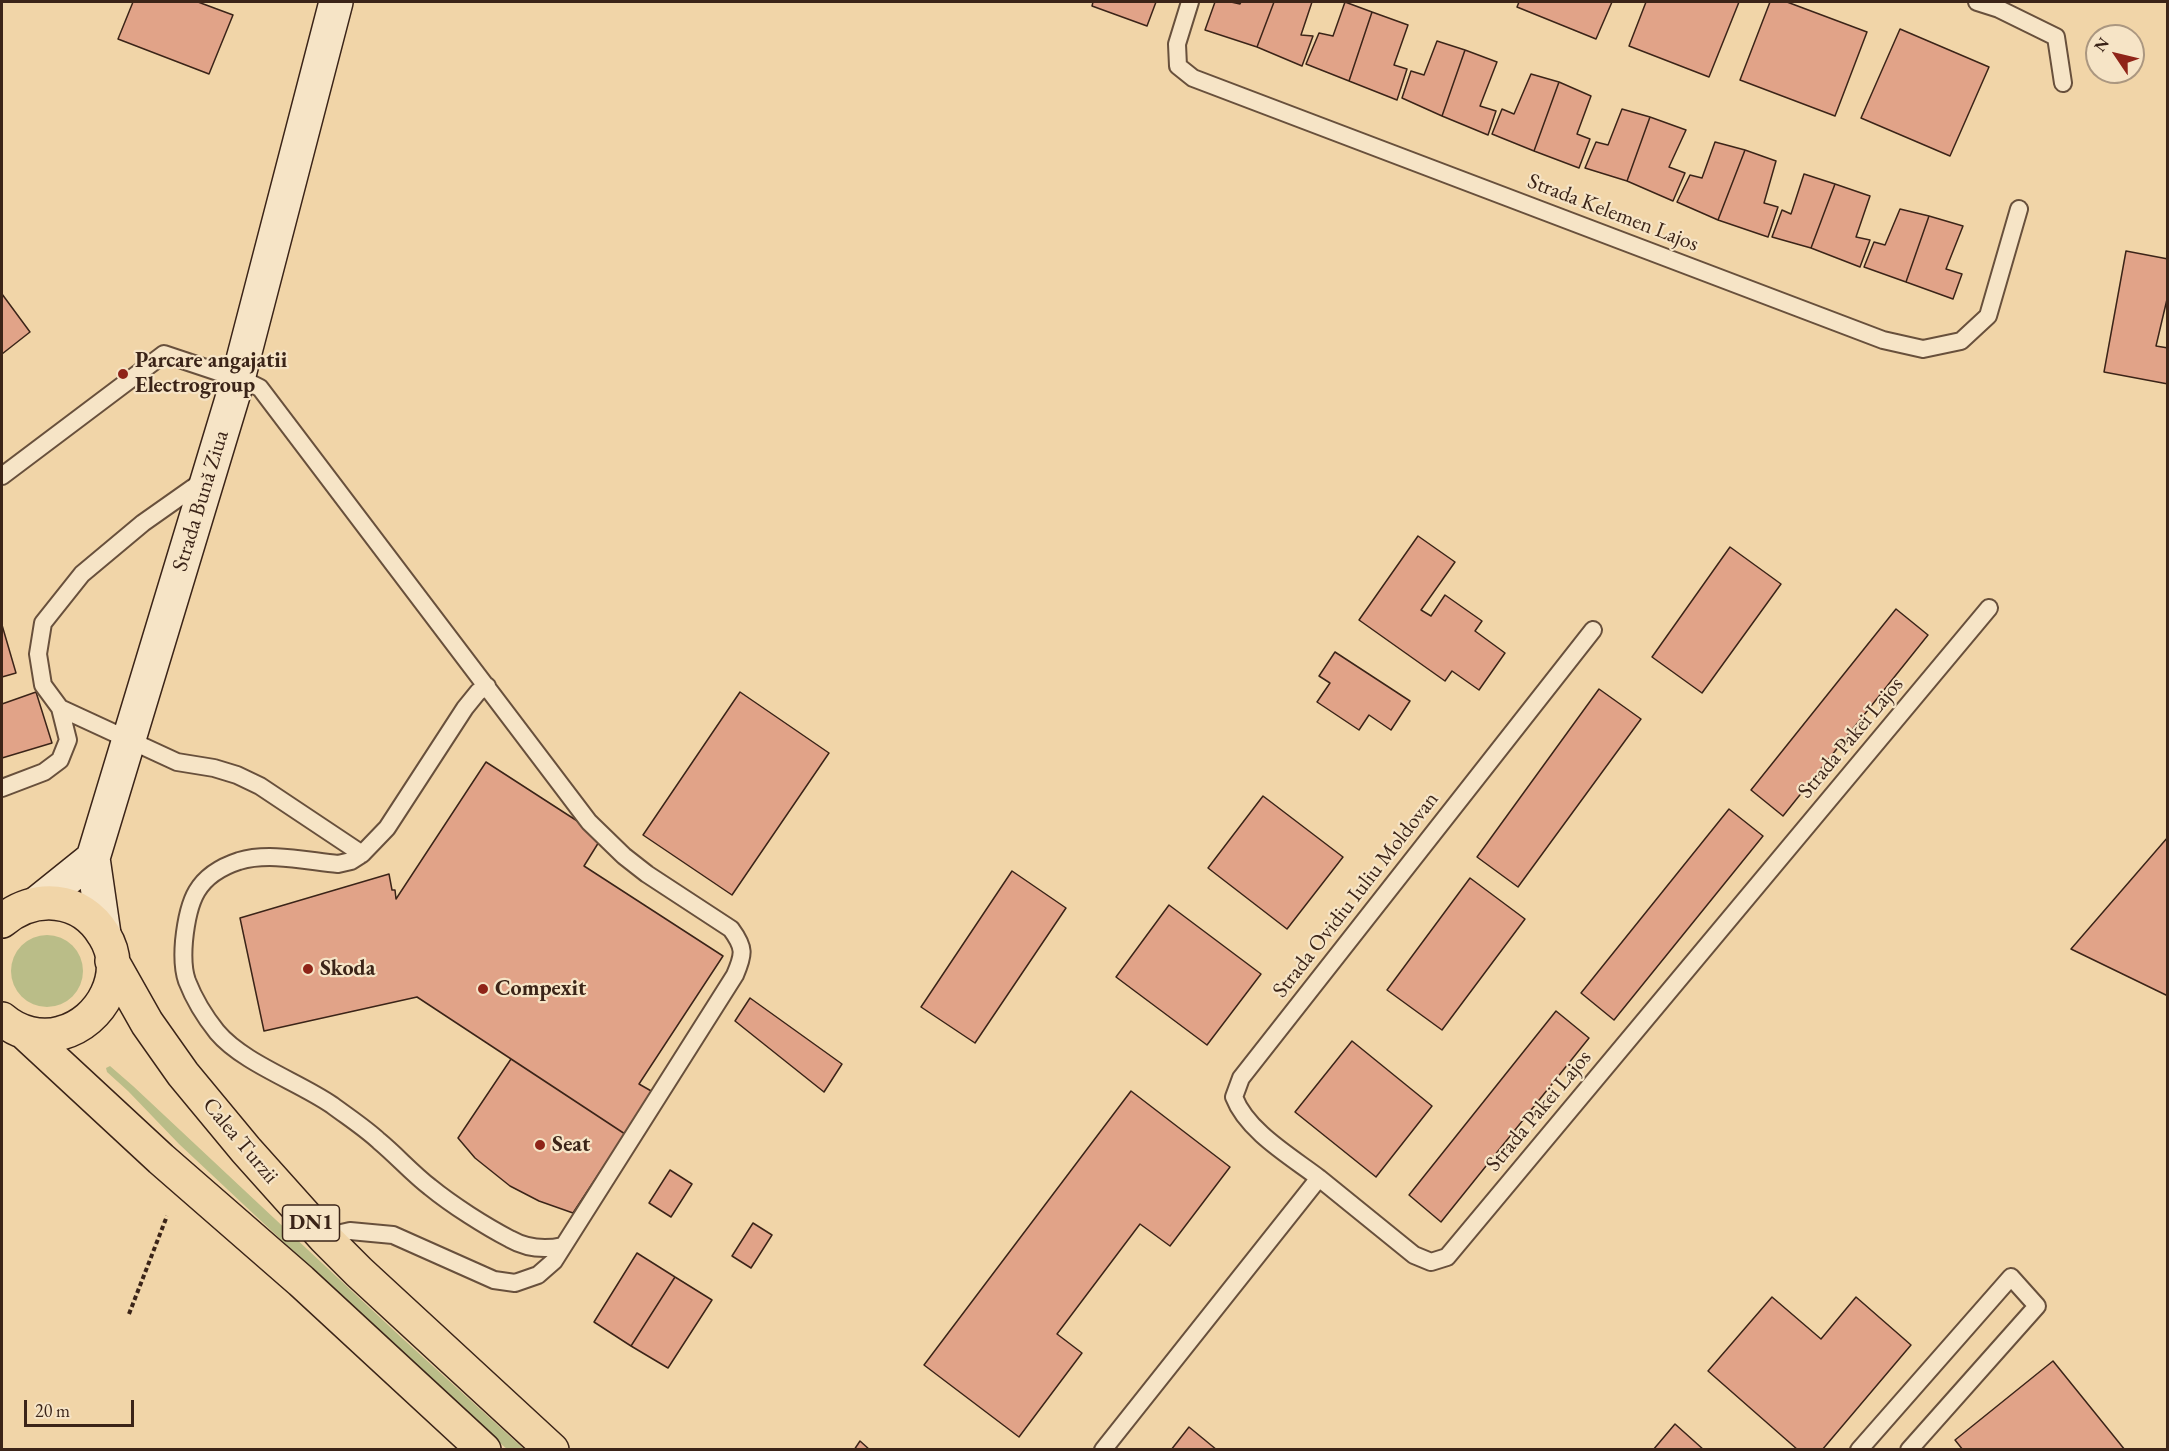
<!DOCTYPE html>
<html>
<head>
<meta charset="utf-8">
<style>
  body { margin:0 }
  #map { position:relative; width:2169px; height:1451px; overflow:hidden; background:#f1d5a8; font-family:"EB Garamond",serif }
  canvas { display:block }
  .frame { position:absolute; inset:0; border:3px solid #3b2418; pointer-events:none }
  .north { position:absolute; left:2085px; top:24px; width:60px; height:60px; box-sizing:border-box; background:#f6e4c6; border:2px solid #ab9780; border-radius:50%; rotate:305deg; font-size:16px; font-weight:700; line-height:24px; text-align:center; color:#3b2418 }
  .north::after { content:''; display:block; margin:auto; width:21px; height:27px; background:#8f2418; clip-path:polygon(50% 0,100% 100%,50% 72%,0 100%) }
  .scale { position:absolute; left:24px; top:1400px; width:110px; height:27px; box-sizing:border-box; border:3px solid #3b2418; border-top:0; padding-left:8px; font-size:18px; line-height:21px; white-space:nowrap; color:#3b2418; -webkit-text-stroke:4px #f6e4c6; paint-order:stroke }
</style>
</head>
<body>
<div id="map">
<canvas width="2169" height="1451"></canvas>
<div class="frame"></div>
<div class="north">N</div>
<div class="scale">20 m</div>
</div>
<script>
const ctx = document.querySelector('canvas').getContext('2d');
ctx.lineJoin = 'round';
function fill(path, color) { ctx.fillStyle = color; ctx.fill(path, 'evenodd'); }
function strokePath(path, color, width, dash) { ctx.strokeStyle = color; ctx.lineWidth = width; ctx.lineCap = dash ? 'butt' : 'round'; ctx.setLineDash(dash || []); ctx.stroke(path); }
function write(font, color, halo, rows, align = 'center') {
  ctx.font = font + ' "EB Garamond",serif'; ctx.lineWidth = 4.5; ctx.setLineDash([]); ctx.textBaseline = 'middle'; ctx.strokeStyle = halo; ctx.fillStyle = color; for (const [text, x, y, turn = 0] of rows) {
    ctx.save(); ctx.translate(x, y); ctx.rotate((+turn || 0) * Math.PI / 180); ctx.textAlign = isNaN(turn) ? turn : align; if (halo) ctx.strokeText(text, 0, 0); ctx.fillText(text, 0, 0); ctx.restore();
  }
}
fill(new Path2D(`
  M11 971a36 36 0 1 1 72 0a36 36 0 1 1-72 0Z
  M110 1066 133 1086 402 1338 524 1449H507L484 1430 179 1144 128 1091 107 1072 106 1068Z`), '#babd88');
const building = new Path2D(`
  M133 2H198L233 15 209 74 118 39Z
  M1093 2H1156L1147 26 1092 6Z
  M1215 2H1231L1240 4 1241 2H1274L1257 47 1205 30Z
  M1274 2H1312L1301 35 1313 36 1302 66 1257 47Z
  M1345 2 1372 12 1349 81 1306 64 1319 33 1333 36Z
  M1519 2H1612L1596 39 1517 7Z
  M1646 2H1739L1709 77 1629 46Z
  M1770 2H1787L1867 32 1835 116 1740 80Z
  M1372 12 1408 25 1394 65 1407 69 1397 100 1349 81Z
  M1900 29 1989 67 1950 156 1861 118Z
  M1437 41 1465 50 1442 116 1402 98 1411 71 1424 75Z
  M1465 50 1497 62 1480 106 1496 111 1488 135 1442 116Z
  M1531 74 1559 82 1534 151 1492 134 1502 109 1514 114Z
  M1559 82 1591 96 1577 134 1590 139 1579 168 1534 151Z
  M1622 109 1650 117 1627 181 1585 168 1596 142 1608 145Z
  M1650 117 1686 130 1669 167 1685 173 1673 201 1627 181Z
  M1715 142 1745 150 1718 220 1677 202 1690 175 1702 178Z
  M1745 150 1776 161 1764 203 1778 207 1768 237 1718 220Z
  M1804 174 1835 184 1811 248 1772 237 1782 210 1791 214Z
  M1835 184 1870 196 1856 237 1870 240 1860 267 1811 248Z
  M1900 209 1929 216 1906 282 1864 267 1874 242 1885 245Z
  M1929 216 1963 226 1946 269 1962 274 1953 299 1906 282Z
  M2126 251 2168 259V295L2156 346 2168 348V384L2104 372Z
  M2 294 30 332 2 354Z
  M1418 536 1455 562 1421 610 1431 616 1445 595 1482 621 1475 631 1505 653 1479 690 1452 671 1445 681 1359 620Z
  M1730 547 1781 584 1702 693 1652 657Z
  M1896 609 1928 635 1783 816 1751 790Z
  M2 625 16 673 2 677Z
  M1335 652 1410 701 1391 730 1369 715 1359 730 1317 702 1330 683 1319 676Z
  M1599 689 1641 719 1518 887 1477 857Z
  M36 692 52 743 2 758V704Z
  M740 692 829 753 732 895 643 835Z
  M486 762 602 837 584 866 723 956 639 1084 653 1092 625 1134 417 997 264 1031 240 918 389 874 392 890H395L396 899Z
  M1263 796 1343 857 1287 929 1208 868Z
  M1729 809 1763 836 1614 1020 1581 993Z
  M2168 837V996L2071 949Z
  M1012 871 1066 908 975 1043 921 1007Z
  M1470 878 1525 919 1442 1030 1387 990Z
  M1169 905 1261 974 1207 1045 1116 977Z
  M750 998 842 1064 824 1092 735 1021Z
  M1556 1011 1589 1038 1441 1222 1409 1195Z
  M1352 1041 1432 1106 1376 1177 1295 1112Z
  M511 1059 625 1134 573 1213 539 1201 510 1186 475 1158 458 1138Z
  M1131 1091 1230 1167 1170 1246 1140 1224 1057 1334 1082 1353 1019 1437 924 1365Z
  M670 1170 692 1184 671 1217 649 1203Z
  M753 1223 772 1235 751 1268 732 1256Z
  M637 1253 675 1277 631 1346 594 1322Z
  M675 1277 712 1300 668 1368 631 1346Z
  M1772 1297 1821 1339 1856 1297 1911 1345 1822 1450H1798L1708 1371Z
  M2053 1361 2125 1450H1963L1955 1440Z
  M1675 1424 1704 1450H1653Z
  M1189 1427 1217 1450H1171Z
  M860 1441 870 1450H854Z`);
fill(building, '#e1a388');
strokePath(building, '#3b2418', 1.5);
const lane = new Path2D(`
  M1190 2 1177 44 1178 66 1193 78 1883 340 1923 349 1961 341 1988 316 2019 209
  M1977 2 1999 9 2056 37 2063 83
  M2 476 164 354 248 382 260 388 589 822 624 856 647 874 731 929C745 948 744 954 735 975L554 1261 538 1275 515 1283 494 1280 393 1235 350 1231 324 1237
  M60 708 177 762 214 768 237 775 260 786 362 854 387 828 465 708 478 692 487 686
  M2 788 44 772 60 760 68 740 60 708 43 685 38 654 43 623 82 574 143 523 204 480
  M362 854 351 861 338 864C307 861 269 852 239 861 196 875 188 901 184 941 183 953 183 970 187 981 194 999 205 1017 217 1032 243 1063 299 1082 332 1105 348 1117 365 1128 379 1141 397 1156 412 1173 430 1187 452 1205 485 1226 510 1239 526 1248 545 1250 563 1246
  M1319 1178C1290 1156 1247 1131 1234 1097L1241 1078 1593 630
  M1103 1450 1319 1178 1414 1255 1431 1262 1447 1257 1989 608
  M1859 1450 2011 1277 2037 1306 1909 1450`);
const secondary = new Path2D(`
  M37 903 93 858
  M104 934 93 858 238 379 336 2`);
const primary = new Path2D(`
  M2 921C34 894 81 896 104 935 128 973 102 1022 61 1033 41 1039 18 1033 2 1019
  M112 961 147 1023 183 1074 246 1150 324 1237 359 1272 552 1450
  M25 1033 161 1159 301 1281 484 1450`);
strokePath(lane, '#68503c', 20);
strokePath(secondary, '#3b2418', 36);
strokePath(primary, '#3b2418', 36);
strokePath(new Path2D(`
  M129 1314 167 1216`), '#3b2418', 4, [4.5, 3]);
strokePath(lane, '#f6e4c6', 16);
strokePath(secondary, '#f6e4c6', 33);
strokePath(primary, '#f1d5a8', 33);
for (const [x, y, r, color] of [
  [123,374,6,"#8f2418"],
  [308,969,6,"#8f2418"],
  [483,989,6,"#8f2418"],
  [540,1145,6,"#8f2418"]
]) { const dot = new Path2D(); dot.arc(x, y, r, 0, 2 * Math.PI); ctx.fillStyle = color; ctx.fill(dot); strokePath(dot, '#f6e4c6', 2); }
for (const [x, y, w] of [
  [311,1223,57]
]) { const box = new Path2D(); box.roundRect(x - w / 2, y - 18, w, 36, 4.5); ctx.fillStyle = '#f6e4c6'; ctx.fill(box); strokePath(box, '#3b2418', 1.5); }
write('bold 21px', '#3b2418', null, [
  ["DN1",311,1223]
]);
write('22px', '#3b2418', '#f6e4c6', [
  ["Strada Kelemen Lajos",1613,213,21],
  ["Strada Bună Ziua",201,501,-73],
  ["Strada Pakei Lajos",1851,738,-50],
  ["Strada Ovidiu Iuliu Moldovan",1356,895,-52],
  ["Strada Pakei Lajos",1539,1111,-50],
  ["Calea Turzii",240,1141,50]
]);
write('bold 22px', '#3b2418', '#f6e4c6', [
  ["Parcare angajatii",135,361],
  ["Electrogroup",135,386],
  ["Skoda",320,969],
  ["Compexit",495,989],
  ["Seat",552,1145]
], 'left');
</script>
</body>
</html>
